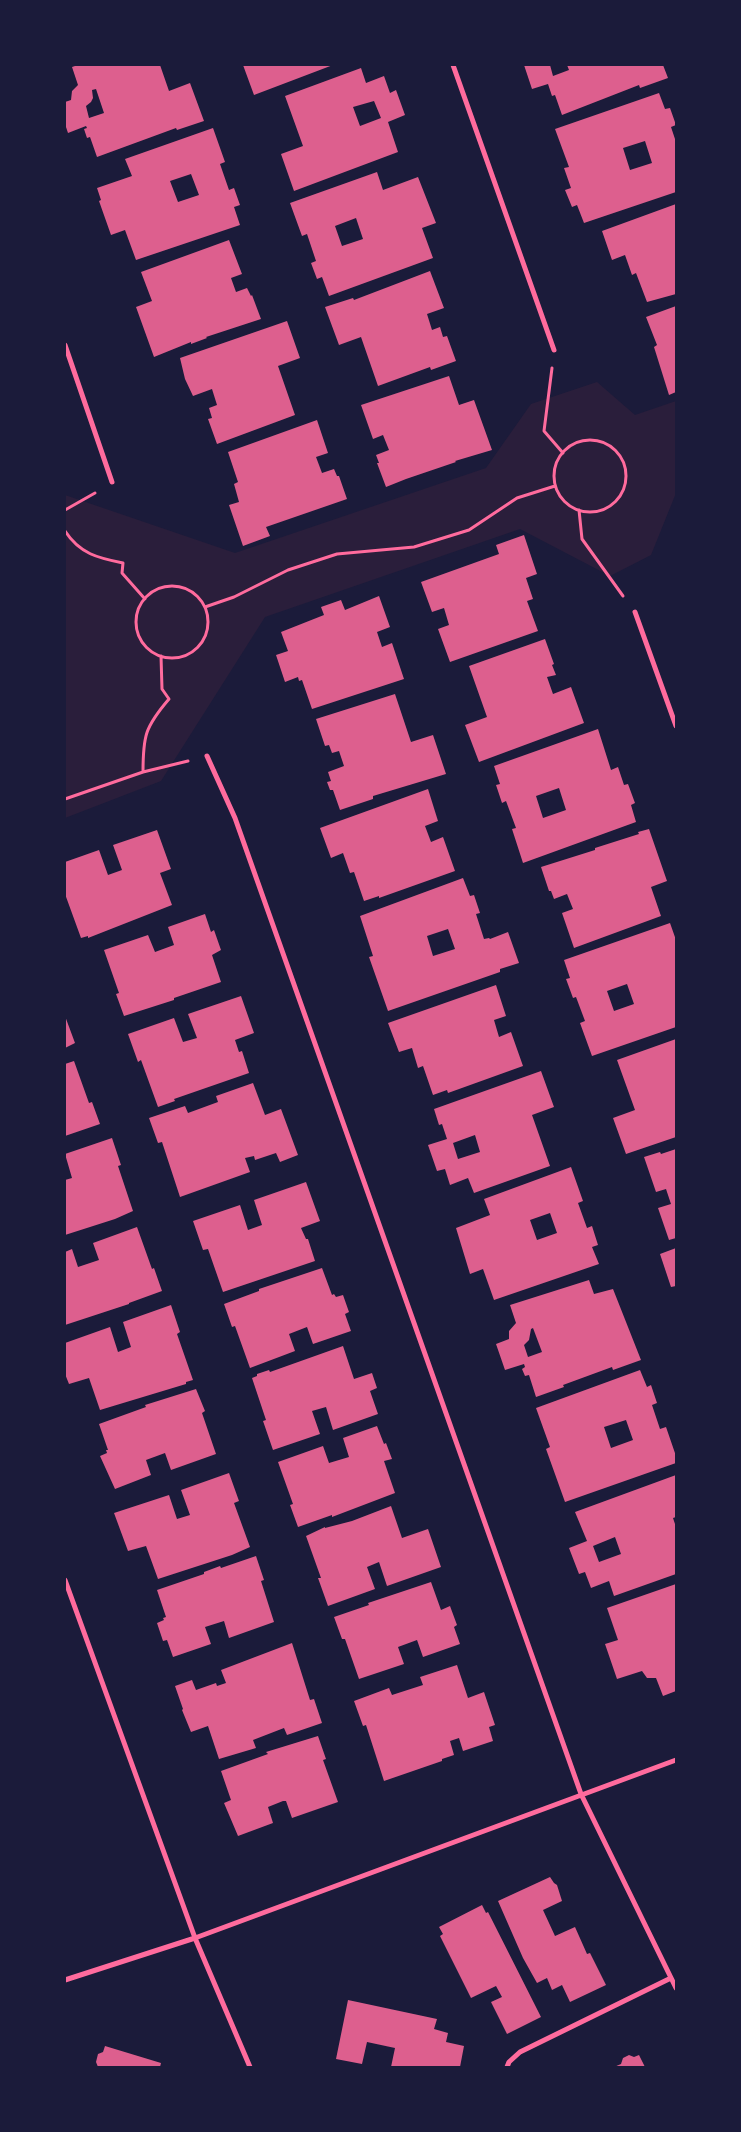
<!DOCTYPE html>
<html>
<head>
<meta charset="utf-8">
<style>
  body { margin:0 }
  #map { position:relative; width:741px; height:2132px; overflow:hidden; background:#1b1b3a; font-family:Rubik,sans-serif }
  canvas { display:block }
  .frame { position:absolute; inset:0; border:66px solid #1b1b3a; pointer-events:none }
</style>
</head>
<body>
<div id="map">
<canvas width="741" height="2132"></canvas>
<div class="frame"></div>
</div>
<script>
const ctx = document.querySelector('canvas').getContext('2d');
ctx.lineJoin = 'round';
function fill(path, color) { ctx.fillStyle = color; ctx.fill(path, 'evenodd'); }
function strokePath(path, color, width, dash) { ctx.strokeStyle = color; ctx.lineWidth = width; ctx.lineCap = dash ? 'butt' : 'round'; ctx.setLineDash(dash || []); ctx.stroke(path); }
fill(new Path2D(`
  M597 382 635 415 676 401V493L651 555 610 576 520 529 265 617 161 781 65 818V495L235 553 486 468 531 404Z`), '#2a1e3b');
fill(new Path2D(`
  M78 65H160L169 91 190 83 204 121 177 130 176 128 97 157 90 137 87 138 84 129 87 128 86 126 68 133 65 124V102L71 100 72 91 78 85 72 67ZM96 89 104 113 89 118 86 106 91 102 93 98 92 90Z
  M243 65H333L254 95Z
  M524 65H550L553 76 569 70 567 65H663L668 78 640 88 639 85 562 115 555 95 552 96 548 84 532 89Z
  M361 68 366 83 384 76 390 93 396 90 405 115 388 122 398 152 294 191 281 154 303 146 285 96ZM374 101 381 118 360 126 353 107Z
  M659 93 665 109 670 108 676 125 671 127 676 142V192L584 223 577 205 572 207 565 190 571 188 564 168 569 167 555 129ZM645 141 652 163 630 170 623 148Z
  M213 128 225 162 220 164 229 190 234 188 240 205 234 207 240 225 136 260 125 230 111 235 99 201 101 200 97 188 132 176 125 159ZM191 174 199 195 178 202 170 181Z
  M377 172 383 190 418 177 436 223 422 228 433 258 329 296 322 277 317 279 311 263 316 261 307 234 302 236 290 203ZM356 218 363 239 342 246 335 226Z
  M676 204V294L647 302 636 273 632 275 625 255 612 260 602 231Z
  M229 240 242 274 231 278 236 292 247 288 251 296 252 295 261 319 206 337 207 338 191 344V342L154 357 136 307 152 301 141 272Z
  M430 271 444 308 427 314 432 330 440 327 443 337 447 336 456 361 431 370 430 367 378 386 361 337 339 345 325 307 353 298 354 300Z
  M676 306V392L669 395 654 347 657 345 646 317Z
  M287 321 300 358 278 366 295 415 217 444 208 419 212 418 209 408 217 405 212 389 193 396 185 379 180 358Z
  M449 376 459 405 474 400 492 450 455 461 456 462 406 479 386 487 377 463H379L376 455 389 450 383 435 373 439 361 405Z
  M317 420 328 453 316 457 322 473 334 469 337 476H339L347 499 266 527 270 536 243 546 229 505 239 502 234 484 238 482 228 452Z
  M524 535 537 574 526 578 533 599 527 601 538 631 450 662 438 629 449 625 444 608 432 612 421 582 499 554 496 545Z
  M379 596 390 627 377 632 382 647 392 643 404 679 312 709 302 680 299 681 298 677 285 682 276 655 288 651 281 632 324 615 321 607 341 600 345 610Z
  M545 639 554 664 552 665 556 675 547 677 553 694 571 687 584 723 479 762 465 725 487 717 469 666Z
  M395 694 411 742 433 735 446 774 373 796V799L340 810 333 790H330L327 782 331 781 328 772 344 766 339 751 332 753 329 745 325 746 316 719Z
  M598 729 611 770 618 767 624 785 628 784 635 803 631 805 636 822 523 863 512 829 516 828 506 801 502 803 496 785 500 784 494 766ZM559 788 566 810 543 818 536 796Z
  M428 789 438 821 425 826 431 842 443 837 455 871 379 898V896L364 901 354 872 350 873 343 853 331 858 320 828Z
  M649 829 667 881 651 887 661 916 574 948 562 913 573 909 567 894 554 899 551 891H549L541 867 595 850V848L639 834 638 832Z
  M157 830 171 869 160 873 172 905 88 938V936L81 938 65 894V862L99 850 108 875 122 870 113 845Z
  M463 878 470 896 474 895 480 913 476 914 484 939 489 938 490 939 508 932 519 963 500 969V972L388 1011 369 957 373 956 360 916ZM448 929 455 949 433 956 427 936Z
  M205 914 211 932 214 930 221 950 212 955 221 982 174 998V1000L124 1016 116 994 119 993 104 950 148 935 155 952 174 945 168 927Z
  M670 923 676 940V1027L592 1056 580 1023 585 1021 576 997 573 998 566 979 570 978 564 960ZM627 984 634 1004 614 1011 607 991Z
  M496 985 506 1016 494 1020 499 1037 511 1032 523 1066 448 1093 447 1090 433 1095 423 1066 418 1068 412 1048 399 1052 388 1023Z
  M241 996 254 1033 235 1040 239 1052 242 1051 249 1073 174 1099 175 1101 158 1107 141 1060 138 1062 128 1034 174 1018 183 1042 197 1038 188 1014Z
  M65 1016 75 1043 65 1048Z
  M676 1039V1137L626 1154 613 1118 635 1110 617 1060Z
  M74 1061 89 1103 92 1102 100 1124 65 1136V1064Z
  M541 1071 554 1107 532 1115 550 1166 474 1193 468 1178 450 1185 445 1169 437 1171 428 1145 447 1139 442 1124 439 1125 434 1109ZM475 1135 480 1152 458 1159 453 1143Z
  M253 1083 265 1115 281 1109 298 1155 280 1162 276 1153 255 1160 254 1156 245 1158 250 1172 180 1197 162 1142 158 1143 149 1118 185 1106 188 1113 218 1102 216 1096Z
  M112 1138 121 1165 118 1166 133 1211 115 1219 65 1235V1180L72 1178 65 1154Z
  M676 1149V1238L669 1240 658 1208 671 1204 666 1189 656 1192 644 1157 660 1152 661 1154Z
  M571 1167 583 1201 578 1203 587 1228 592 1226 598 1245 592 1247 599 1264 494 1300 483 1269 470 1274 456 1228 490 1215 484 1199ZM550 1213 557 1233 537 1240 530 1220Z
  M306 1182 320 1221 301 1228 306 1239H308L315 1261 223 1292 208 1249 203 1250 193 1221 240 1205 248 1230 262 1225 254 1200Z
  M137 1227 152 1269 154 1268 162 1291 129 1303V1304L65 1325V1252L72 1249 78 1267 99 1260 93 1243Z
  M676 1248V1286L671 1287 660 1254Z
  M322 1268 332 1295 334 1294 336 1297 343 1295 349 1312 345 1314 351 1331 313 1344 307 1327 289 1334 295 1351 250 1368 235 1326 232 1327 224 1304 259 1291V1289Z
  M589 1280 594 1294 613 1289 641 1360 613 1370 612 1367 563 1385 564 1387 536 1397 529 1375 525 1376 522 1369 525 1367 524 1364 505 1370 496 1344 509 1339V1331L516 1323 510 1305ZM533 1328 542 1352 528 1357 524 1345 529 1340 531 1329Z
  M171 1305 180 1332 177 1334 193 1380 186 1382V1384L100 1410 89 1378 69 1384 65 1374V1343L110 1327 118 1352 131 1347 123 1322Z
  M343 1346 354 1379 372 1373 377 1388 370 1391 378 1414 333 1430 326 1407 312 1411 320 1434 273 1450 263 1421 266 1420 252 1378 257 1376V1374L269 1370 270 1372Z
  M640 1370 647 1387 651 1385 657 1403 652 1405 660 1429 666 1427 676 1456V1463L565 1502 546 1449 550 1447 536 1408ZM626 1420 633 1440 611 1448 604 1427Z
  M196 1389 205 1411 202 1413 216 1454 171 1470 165 1453 146 1460 151 1475 115 1489 100 1456 107 1453 106 1450H108L99 1424 146 1407 145 1405Z
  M377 1426 384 1444 386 1443 392 1459 384 1461 395 1493 332 1517V1515L298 1527 290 1505 293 1504 278 1462 323 1446 329 1463 349 1457 343 1438Z
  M229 1473 239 1501 234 1503 250 1547 232 1555 158 1579 146 1546 128 1551 114 1513 169 1495 177 1519 190 1515 181 1490Z
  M676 1475V1517L673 1518 676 1527V1574L614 1596 609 1581 591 1588 585 1572 579 1574 569 1548 587 1541 575 1512ZM615 1537 621 1554 599 1562 593 1546Z
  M391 1506 402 1538 428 1529 441 1567 387 1586 379 1562 367 1567 375 1589 328 1606 318 1578H321L306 1536 325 1527V1528L352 1521Z
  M256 1556 264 1580 261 1581 274 1622 229 1638 224 1621 205 1627 211 1644 173 1657 167 1640 163 1641 157 1623 164 1620 163 1618 166 1617 157 1590 204 1574V1572L220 1566 221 1568Z
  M431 1582 441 1610 450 1606 457 1625 454 1627 460 1644 423 1657 417 1640 398 1647 404 1664 359 1679 345 1639H342L334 1617 369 1605 368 1603Z
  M676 1584V1691L663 1696 656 1678H647L642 1671 617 1679 605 1644 618 1640 607 1608Z
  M292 1643 310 1700 314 1699 322 1723 287 1735 284 1728 253 1740 256 1748 219 1759 208 1726 191 1732 182 1710 183 1709 175 1686 192 1680 196 1690 216 1683 217 1686 226 1683 221 1670Z
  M457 1665 468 1698 484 1692 495 1725 489 1727 493 1741 463 1751 459 1738 450 1741 454 1755 442 1759V1761L384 1781 366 1725 363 1726 354 1701 389 1688 392 1695 423 1685 420 1677Z
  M318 1736 326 1759 323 1760 338 1802 292 1818 286 1801H283L268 1807 273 1823 238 1836 224 1803 231 1800 221 1771 268 1754 266 1752Z
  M550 1877 554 1883 557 1885 562 1901 543 1910 555 1936 575 1927 587 1954 590 1953 606 1985 570 2002 562 1985 552 1990 547 1978 537 1983 523 1958 498 1901Z
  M482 1905 486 1913 488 1912 541 2017 507 2034 491 2002 502 1997 496 1986 471 1998 440 1936 443 1934 439 1927Z
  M348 2000 437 2019 434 2029 448 2033 446 2042 464 2046 460 2067H391L395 2048 367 2042 362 2064 336 2059Z
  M105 2046 161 2063 160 2067H98L96 2062 98 2054 103 2052Z
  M629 2055 634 2057 639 2055 645 2067H614L621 2064 623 2058Z`), '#dd5f8e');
strokePath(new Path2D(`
  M552 368 544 431 563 453
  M554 476a36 36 0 1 1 72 0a36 36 0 1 1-72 0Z
  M65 510 95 493
  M579 510 582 539 623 596
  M65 531C80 554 98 558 123 563L122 573 145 599
  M136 622a36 36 0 1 1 72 0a36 36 0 1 1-72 0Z
  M205 607 234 597 288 570 337 554 414 547 469 530 517 498 555 486
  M161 656 162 689 169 699C145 727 143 736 143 772L188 761
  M65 799 143 772`), '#ff6b9d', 3);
strokePath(new Path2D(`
  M453 65 554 350
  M65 345 112 482
  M635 612 676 726
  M207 756 235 818 581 1794 676 1988
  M65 1580 195 1938 250 2067
  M65 1980 195 1938 676 1760
  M507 2067 509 2062 520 2052 671 1978`), '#ff6b9d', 5);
</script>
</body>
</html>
